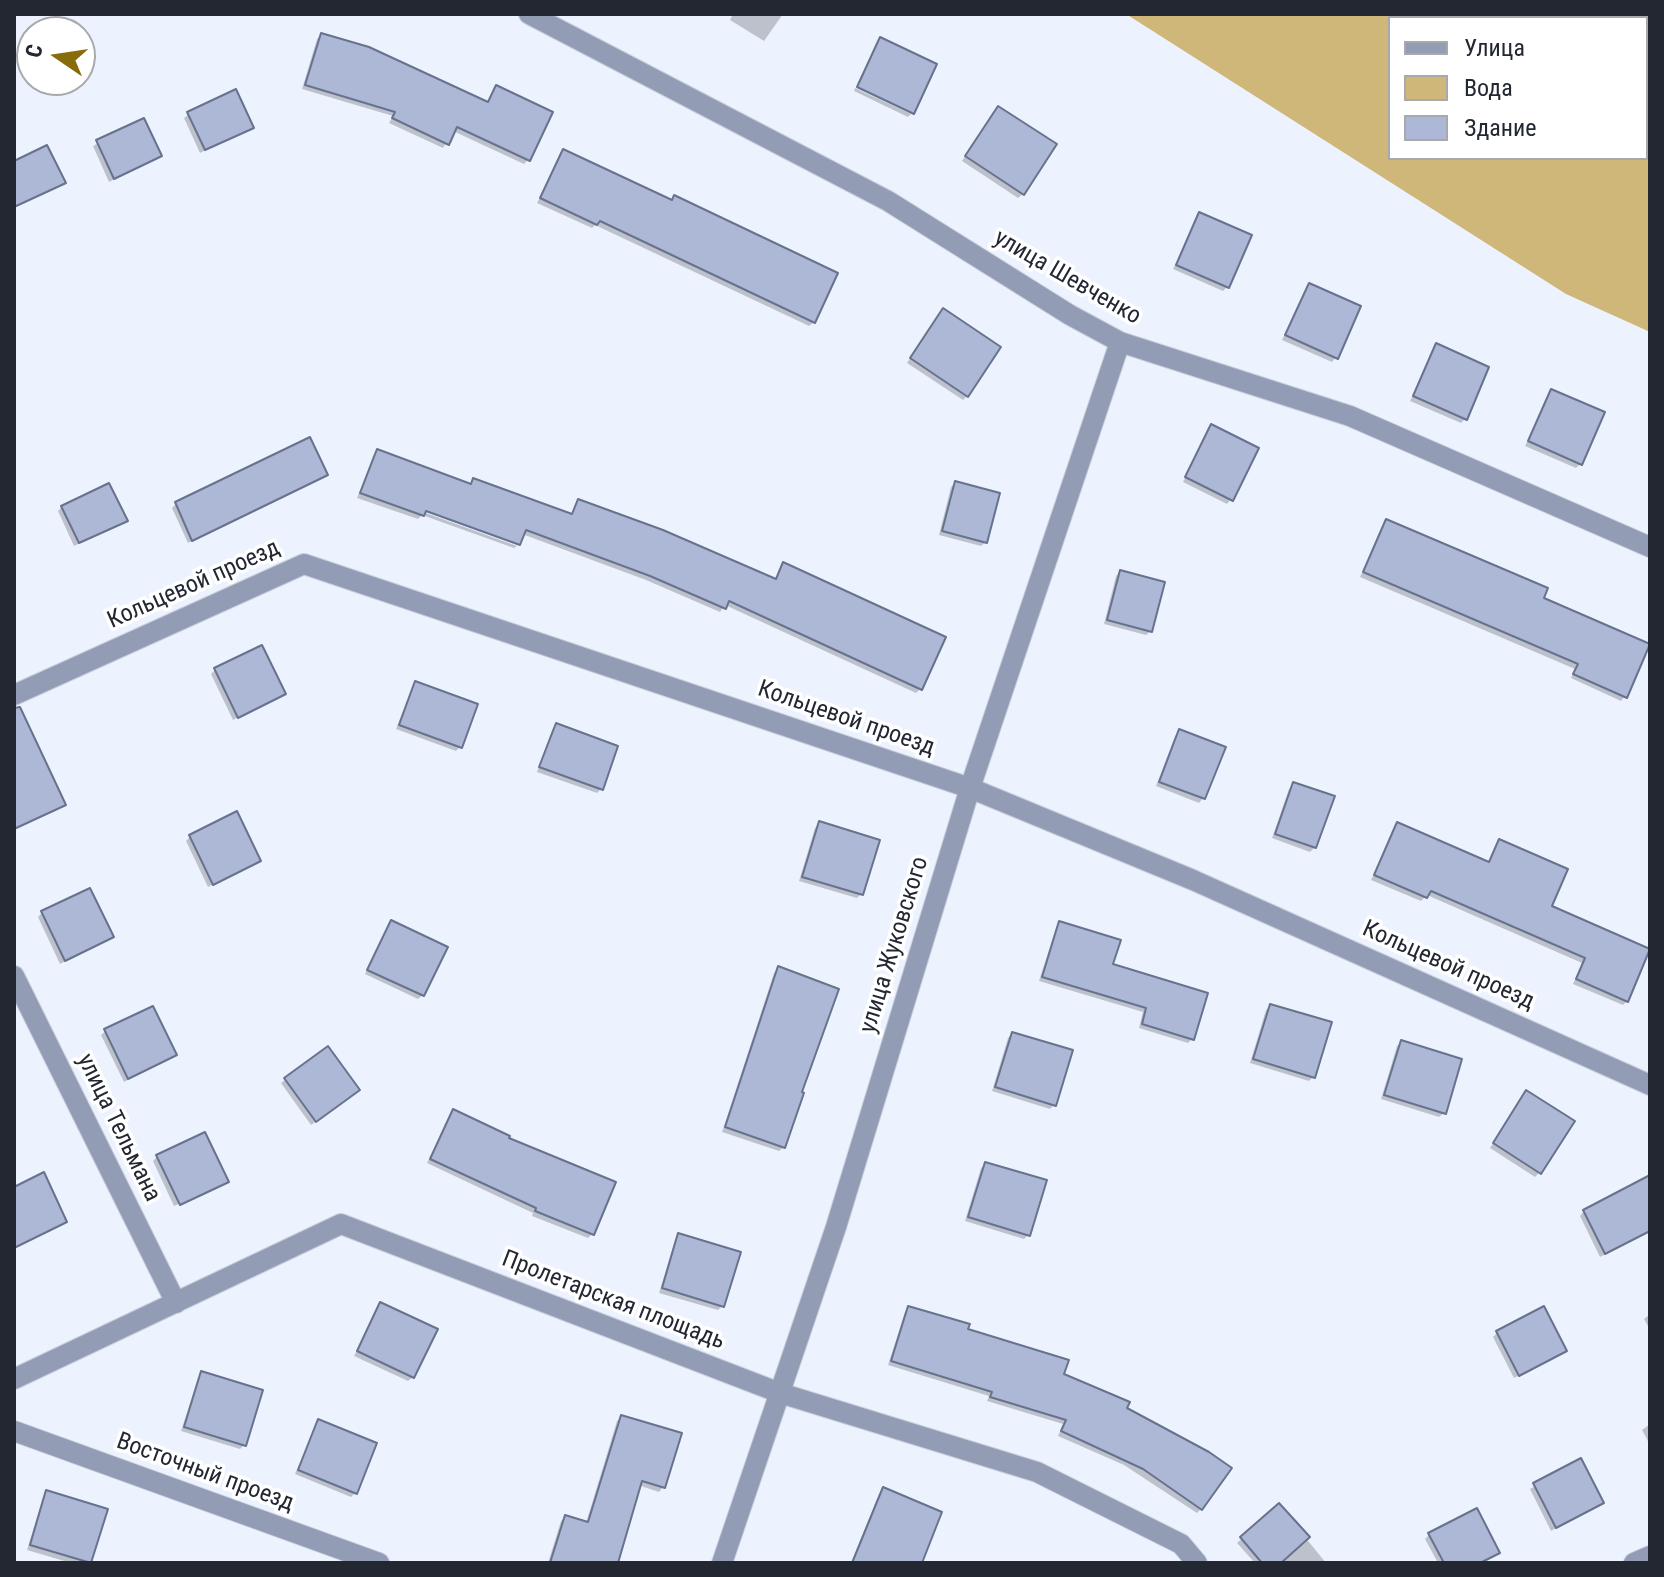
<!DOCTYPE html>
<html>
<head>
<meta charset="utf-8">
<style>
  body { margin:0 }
  #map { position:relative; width:1664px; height:1577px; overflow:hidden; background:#edf2ff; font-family:"Roboto Condensed",sans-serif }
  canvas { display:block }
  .frame { position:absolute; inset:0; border:16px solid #222732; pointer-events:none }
  .legend { position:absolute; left:1388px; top:16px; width:260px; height:144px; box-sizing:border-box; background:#fff; border:2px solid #a7a9ad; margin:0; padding:10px 14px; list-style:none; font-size:24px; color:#222732 }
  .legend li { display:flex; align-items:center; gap:16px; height:40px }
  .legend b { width:40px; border:2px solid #a7a9ad }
  .north { position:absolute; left:16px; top:16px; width:80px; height:80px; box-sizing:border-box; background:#fff; border:2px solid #a7a9ad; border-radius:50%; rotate:283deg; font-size:22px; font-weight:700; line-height:32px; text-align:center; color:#222732 }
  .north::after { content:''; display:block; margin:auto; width:28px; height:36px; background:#886c0b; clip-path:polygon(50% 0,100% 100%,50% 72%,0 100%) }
</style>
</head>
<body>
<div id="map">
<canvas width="1664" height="1577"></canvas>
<div class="frame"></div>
<ul class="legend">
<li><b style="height:10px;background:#929cb5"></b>Улица</li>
<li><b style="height:22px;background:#ceb779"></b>Вода</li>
<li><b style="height:22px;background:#acb8d5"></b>Здание</li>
</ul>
<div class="north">С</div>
</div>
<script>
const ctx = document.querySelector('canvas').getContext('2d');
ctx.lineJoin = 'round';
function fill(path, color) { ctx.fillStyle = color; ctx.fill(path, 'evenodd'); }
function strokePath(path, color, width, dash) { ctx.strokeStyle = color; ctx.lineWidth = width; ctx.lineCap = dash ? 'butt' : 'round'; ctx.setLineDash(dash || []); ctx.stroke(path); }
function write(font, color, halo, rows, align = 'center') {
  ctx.font = font + ' "Roboto Condensed",sans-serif'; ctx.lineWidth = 7; ctx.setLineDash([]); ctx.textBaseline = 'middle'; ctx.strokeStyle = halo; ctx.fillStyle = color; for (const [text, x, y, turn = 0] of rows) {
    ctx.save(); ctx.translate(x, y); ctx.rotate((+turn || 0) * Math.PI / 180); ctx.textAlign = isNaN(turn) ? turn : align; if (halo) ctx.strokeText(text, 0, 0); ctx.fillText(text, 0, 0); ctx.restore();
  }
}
fill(new Path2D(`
  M1126 14H1603L1611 18H1390V158H1646V35L1650 37V332L1566 294Z`), '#ceb779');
fill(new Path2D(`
  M733 14H783L764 41 730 20Z
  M321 35 487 104 497 87 528 160 524 164 453 131 443 148 389 123 393 116 302 89 317 39Z
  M880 39 913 111 857 84Z
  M855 88 911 114 908 117 854 91Z
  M994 113 1023 194 1018 198 962 161Z
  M189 114 251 127 200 153 184 118Z
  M143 121 160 156 109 182 93 146Z
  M564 151 814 322 809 326 595 225 592 228 537 203Z
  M14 163 63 183 14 208Z
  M1200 215 1227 287 1223 291 1173 269Z
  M1309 285 1336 357 1332 362 1282 340Z
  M939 315 967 396 963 400 907 363Z
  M1437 346 1465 419 1461 423 1410 401Z
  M1552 391 1580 464 1576 468 1525 446Z
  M1208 431 1231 499 1227 504 1183 482Z
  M377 451 469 485 474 480 570 516 578 502 774 581 784 565 921 688 916 693 725 605 720 612 646 580 522 534 417 506 415 509 517 546 514 548 422 515 418 519 357 498 373 456Z
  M326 474 188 543 172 508 176 504Z
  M955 483 986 542 981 546 939 535 951 487Z
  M62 507 125 520 74 546 58 511Z
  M1387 522 1541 599 1625 696 1621 701 1571 678 1575 669 1360 577Z
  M1120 572 1151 631 1146 635 1104 624 1116 576Z
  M215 670 284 694 233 720 211 674Z
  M416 683 460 747 456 751 396 729 412 687Z
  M556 725 601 789 597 793 537 772 552 730Z
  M1180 731 1203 798 1199 803 1156 786 1175 736Z
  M14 751 64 805 14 830Z
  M1293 784 1315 847 1310 852 1272 838 1289 789Z
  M819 824 861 894 857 898 799 881 815 828Z
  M1398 825 1488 864 1500 842 1627 1001 1623 1005 1573 984 1582 963 1427 895 1421 901 1371 880Z
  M190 837 259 860 208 887 186 841Z
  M42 913 111 937 60 964 38 917Z
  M391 923 423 995 418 999 365 974Z
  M1060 924 1111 965 1192 1039 1188 1043 1139 1028 1143 1012 1039 981 1056 928Z
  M779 969 784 1147 779 1151 722 1132 774 973Z
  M1271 1006 1313 1077 1309 1081 1250 1063 1266 1010Z
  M106 1031 175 1055 124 1082 101 1035Z
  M1012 1034 1054 1105 1050 1109 992 1091 1008 1038Z
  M1402 1042 1444 1113 1439 1117 1381 1099 1397 1046Z
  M286 1079 354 1094 311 1125 281 1083Z
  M1522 1097 1539 1173 1535 1177 1490 1148Z
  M453 1112 592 1234 588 1238 532 1216 533 1213 427 1163Z
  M157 1157 225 1182 174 1206 153 1161Z
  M986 1164 1028 1235 1024 1239 965 1221 981 1168Z
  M14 1189 65 1222 15 1248Z
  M1650 1197V1231L1600 1257 1580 1216 1584 1211Z
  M679 1235 722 1306 718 1310 659 1293 675 1240Z
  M381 1304 413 1377 408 1381 354 1356Z
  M909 1308 966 1331 1124 1409 1201 1509 1197 1513 1124 1465 1058 1436 1063 1424 987 1401 989 1396 888 1365 905 1312Z
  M1650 1314V1330L1644 1319Z
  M1497 1333 1560 1355 1514 1378 1493 1337Z
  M202 1374 244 1445 240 1449 181 1431 198 1378Z
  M621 1417 663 1487 659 1492 638 1485 616 1563H548L561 1521 566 1517 586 1523 617 1421Z
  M319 1422 355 1493 351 1497 295 1474 315 1426Z
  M1650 1424V1445L1642 1430Z
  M1580 1461 1602 1503 1551 1531 1530 1489Z
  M883 1490 920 1563H851L879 1494Z
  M47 1492 105 1510 89 1563H71L27 1550 43 1497Z
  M1279 1505 1326 1563H1255L1237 1543Z
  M1430 1534 1498 1552 1481 1563H1438L1425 1539Z`), '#0003');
const building = new Path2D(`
  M321 33 369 47 488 102 496 85 553 112 530 161 457 127 449 145 392 118 395 112 305 85Z
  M880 37 937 64 914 114 857 87Z
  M236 89 254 128 205 150 187 112Z
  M998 106 1057 144 1024 195 965 156Z
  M144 118 162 156 114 179 96 140Z
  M47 145 66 183 14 207V161Z
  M563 149 672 200 674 195 838 273 815 323 600 221 597 225 540 198Z
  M1199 212 1252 235 1229 288 1176 265Z
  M1309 283 1361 306 1338 359 1285 335Z
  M943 308 1001 347 968 397 910 358Z
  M1436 343 1489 367 1467 420 1413 396Z
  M1551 389 1605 412 1582 465 1528 441Z
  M1211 424 1259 448 1233 501 1185 477Z
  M310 437 328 475 192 541 175 502Z
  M377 449 471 484 473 478 572 514 578 499 663 530 776 579 783 562 946 637 922 690 729 601 726 609 650 576 526 530 520 545 426 511 424 516 360 493Z
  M955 481 1000 493 987 543 942 531Z
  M109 483 128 521 79 543 61 506Z
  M1386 519 1548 588 1544 598 1650 644 1627 698 1573 674 1578 664 1363 572Z
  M1120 570 1165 582 1152 632 1107 620Z
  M262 645 286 694 238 718 214 668Z
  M415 681 478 704 462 748 399 725Z
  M20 707 66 805 14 829V708Z
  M556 723 618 746 603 790 539 767Z
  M1179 729 1226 747 1205 799 1159 782Z
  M1293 782 1335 796 1316 848 1275 834Z
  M237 811 261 861 213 885 189 835Z
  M819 821 880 840 863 895 802 877Z
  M1397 822 1489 862 1499 839 1568 869 1552 906 1650 949 1628 1002 1576 979 1585 958 1431 891 1427 898 1374 875Z
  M90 888 114 937 65 961 41 911Z
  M391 920 448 947 424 996 367 970Z
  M1059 921 1121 940 1113 964 1208 993 1194 1040 1142 1024 1146 1008 1042 977Z
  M778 966 839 989 802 1092 804 1093 785 1148 725 1127Z
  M1270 1004 1332 1022 1315 1078 1253 1059Z
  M153 1006 177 1055 128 1079 104 1029Z
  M1012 1032 1073 1050 1056 1106 995 1087Z
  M1401 1040 1462 1059 1446 1114 1384 1095Z
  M328 1046 360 1090 316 1122 284 1078Z
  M1526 1090 1575 1121 1541 1174 1493 1143Z
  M453 1109 510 1136 509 1138 616 1182 594 1235 535 1211 536 1208 430 1159Z
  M205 1132 229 1182 180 1205 156 1155Z
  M985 1162 1047 1180 1030 1236 968 1217Z
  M44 1172 67 1222 14 1248V1187Z
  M1650 1175V1231L1605 1254 1583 1210Z
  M678 1233 741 1252 724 1307 662 1288Z
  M380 1302 438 1329 414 1378 357 1351Z
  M908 1306 970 1324 968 1329 1069 1360 1064 1374 1130 1402 1127 1408 1209 1452 1232 1468 1202 1510 1143 1469 1061 1431 1066 1420 990 1397 992 1392 891 1361Z
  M1544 1306 1567 1351 1519 1376 1496 1331Z
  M201 1371 263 1390 246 1446 184 1427Z
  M621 1415 682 1433 665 1488 642 1481 618 1563H550L565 1515 588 1522Z
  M318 1419 377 1443 357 1494 298 1470Z
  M1581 1458 1604 1503 1556 1528 1533 1483Z
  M883 1487 942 1512 922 1563H852Z
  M46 1490 108 1509 91 1563 30 1545Z
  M1279 1503 1310 1537 1281 1563H1262L1240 1537Z
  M1477 1508 1500 1553 1480 1563H1444L1428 1533Z`);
fill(building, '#acb8d5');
strokePath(building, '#67728d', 2);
const minor = new Path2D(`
  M529 14 888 201 1070 315 1120 342 1350 416 1650 547
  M14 695 304 564 970 788 1193 880 1650 1085
  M14 976 176 1303
  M14 1379 341 1224 780 1393 1037 1472 1181 1544 1197 1563
  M14 1431 379 1563
  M722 1563 836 1227 970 788 1120 342
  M1634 1563 1650 1556`);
strokePath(minor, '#c8cdda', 22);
strokePath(minor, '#929cb5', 20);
write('24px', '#222732', '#fff', [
  ["улица Шевченко",1067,278,30],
  ["Кольцевой проезд",194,585,-24],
  ["Кольцевой проезд",846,719,19],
  ["улица Жуковского",895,945,-73],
  ["Кольцевой проезд",1448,966,24],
  ["улица Тельмана",118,1128,64],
  ["Пролетарская площадь",613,1301,21],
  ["Восточный проезд",205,1473,20]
]);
</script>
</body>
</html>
